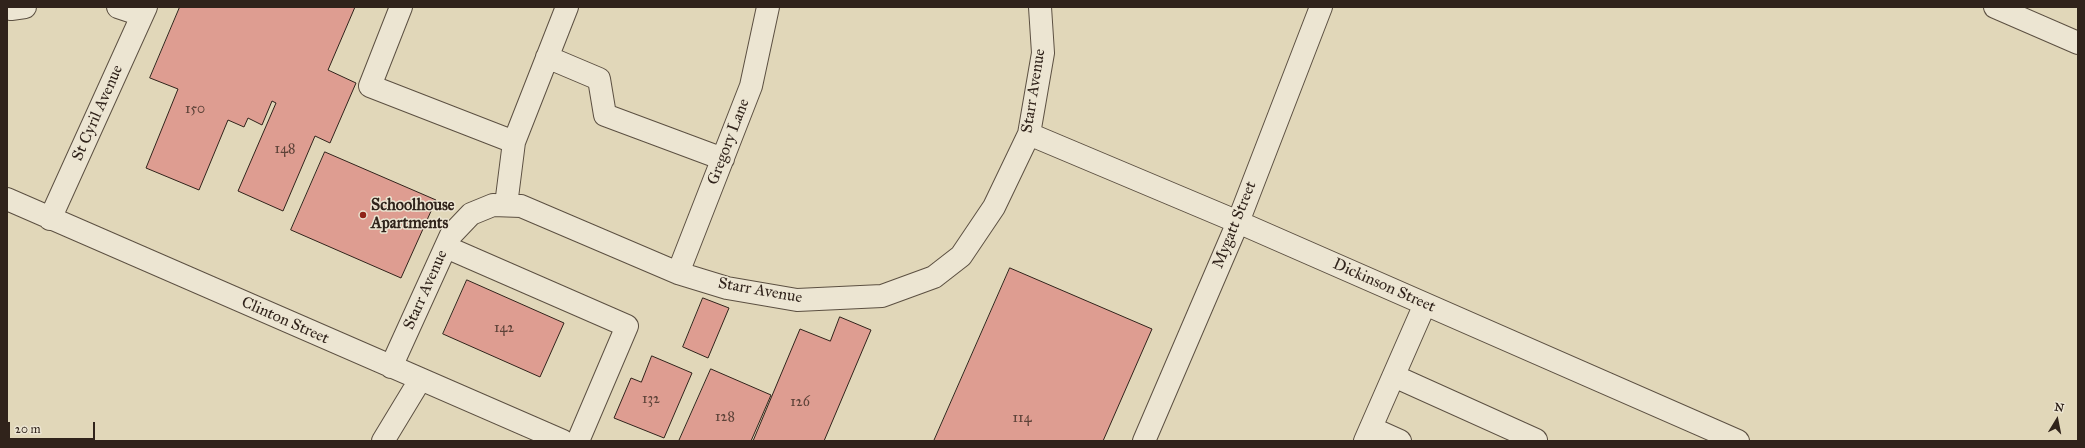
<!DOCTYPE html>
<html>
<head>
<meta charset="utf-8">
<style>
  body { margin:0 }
  #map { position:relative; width:2085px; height:448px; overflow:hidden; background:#e1d7b9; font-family:"IM FELL Great Primer",serif }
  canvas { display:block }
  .frame { position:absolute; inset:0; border:8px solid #30231b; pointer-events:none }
  .north { position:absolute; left:2037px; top:400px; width:40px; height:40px; -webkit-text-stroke:3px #ece5d2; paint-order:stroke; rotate:10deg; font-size:11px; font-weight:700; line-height:16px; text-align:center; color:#30231b }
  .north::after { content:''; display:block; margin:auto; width:14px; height:18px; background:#30231b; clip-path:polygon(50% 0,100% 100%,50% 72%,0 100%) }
  .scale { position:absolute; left:8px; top:422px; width:87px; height:18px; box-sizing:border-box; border:2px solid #30231b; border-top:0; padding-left:5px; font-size:12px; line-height:14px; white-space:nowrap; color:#30231b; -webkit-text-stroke:3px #ece5d2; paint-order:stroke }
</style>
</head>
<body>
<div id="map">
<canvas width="2085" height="448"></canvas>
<div class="frame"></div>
<div class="north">N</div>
<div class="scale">20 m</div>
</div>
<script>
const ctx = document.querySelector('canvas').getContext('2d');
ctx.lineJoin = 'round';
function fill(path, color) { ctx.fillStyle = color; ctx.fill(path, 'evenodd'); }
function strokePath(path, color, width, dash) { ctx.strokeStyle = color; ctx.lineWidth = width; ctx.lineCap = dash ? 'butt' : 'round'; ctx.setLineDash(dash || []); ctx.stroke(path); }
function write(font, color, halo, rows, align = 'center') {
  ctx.font = font + ' "IM FELL Great Primer",serif'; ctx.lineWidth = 3; ctx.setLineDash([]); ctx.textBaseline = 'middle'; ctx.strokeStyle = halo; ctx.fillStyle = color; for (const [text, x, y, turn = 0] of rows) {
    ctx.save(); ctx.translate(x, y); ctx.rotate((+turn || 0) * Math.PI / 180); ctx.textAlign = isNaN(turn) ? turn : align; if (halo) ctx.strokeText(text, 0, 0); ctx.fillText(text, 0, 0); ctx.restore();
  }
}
const building = new Path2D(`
  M180 7H355L328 70 356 83 330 143 315 136 283 211 238 191 276 103 272 101 262 125 248 118 244 127 228 120 199 190 146 168 178 89 150 78Z
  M325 152 436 200 401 278 291 230Z
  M1010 268 1152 329 1103 441H934Z
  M467 280 564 323 540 377 443 334Z
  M703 298 729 308 708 358 683 347Z
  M840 317 871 330 824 441H753L800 329 830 341Z
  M652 356 692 373 664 438 614 418 631 378 641 382Z
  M711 369 771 395 751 441H679Z`);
fill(building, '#de9d91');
strokePath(building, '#30231b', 1);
const minor = new Path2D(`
  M118 7 142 15
  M401 7 370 86 514 142 506 205
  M1995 7 2078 43
  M7 8 11 9 25 7
  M547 57 599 79 605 115 723 159
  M1029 134 1238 222 1738 441
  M514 142 567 7
  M7 199 563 441
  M50 219 146 7
  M446 247 627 326 578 441
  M678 273 751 86 768 7
  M391 367 451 235 471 214 493 205 521 206 678 273 727 288 797 300 882 296 934 277 961 256 994 207 1029 134 1043 53 1040 7
  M1394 376 1536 440
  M1371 428 1400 441
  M383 441 420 380
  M1144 441 1238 222 1321 7
  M1365 441 1425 304`);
strokePath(minor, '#5c5042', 24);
strokePath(minor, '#ece5d2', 22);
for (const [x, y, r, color] of [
  [363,215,4,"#8f2418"]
]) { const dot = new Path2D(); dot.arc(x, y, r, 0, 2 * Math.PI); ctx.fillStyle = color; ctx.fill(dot); strokePath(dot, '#ece5d2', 1.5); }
write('14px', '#5c4238', null, [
  ["150",195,110],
  ["148",285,150],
  ["142",504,329],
  ["132",651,400],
  ["126",800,403],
  ["128",725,418],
  ["114",1022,419]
]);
write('16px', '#30231b', '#ece5d2', [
  ["Starr Avenue",1034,91,-81],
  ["St Cyril Avenue",98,113,-66],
  ["Gregory Lane",729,142,-69],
  ["Mygatt Street",1235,225,-68],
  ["Dickinson Street",1384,286,24],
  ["Starr Avenue",426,290,-66],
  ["Starr Avenue",760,291,10],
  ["Clinton Street",285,321,24]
]);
write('bold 16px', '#30231b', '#ece5d2', [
  ["Schoolhouse",371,206],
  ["Apartments",371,224]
], 'left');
</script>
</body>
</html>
